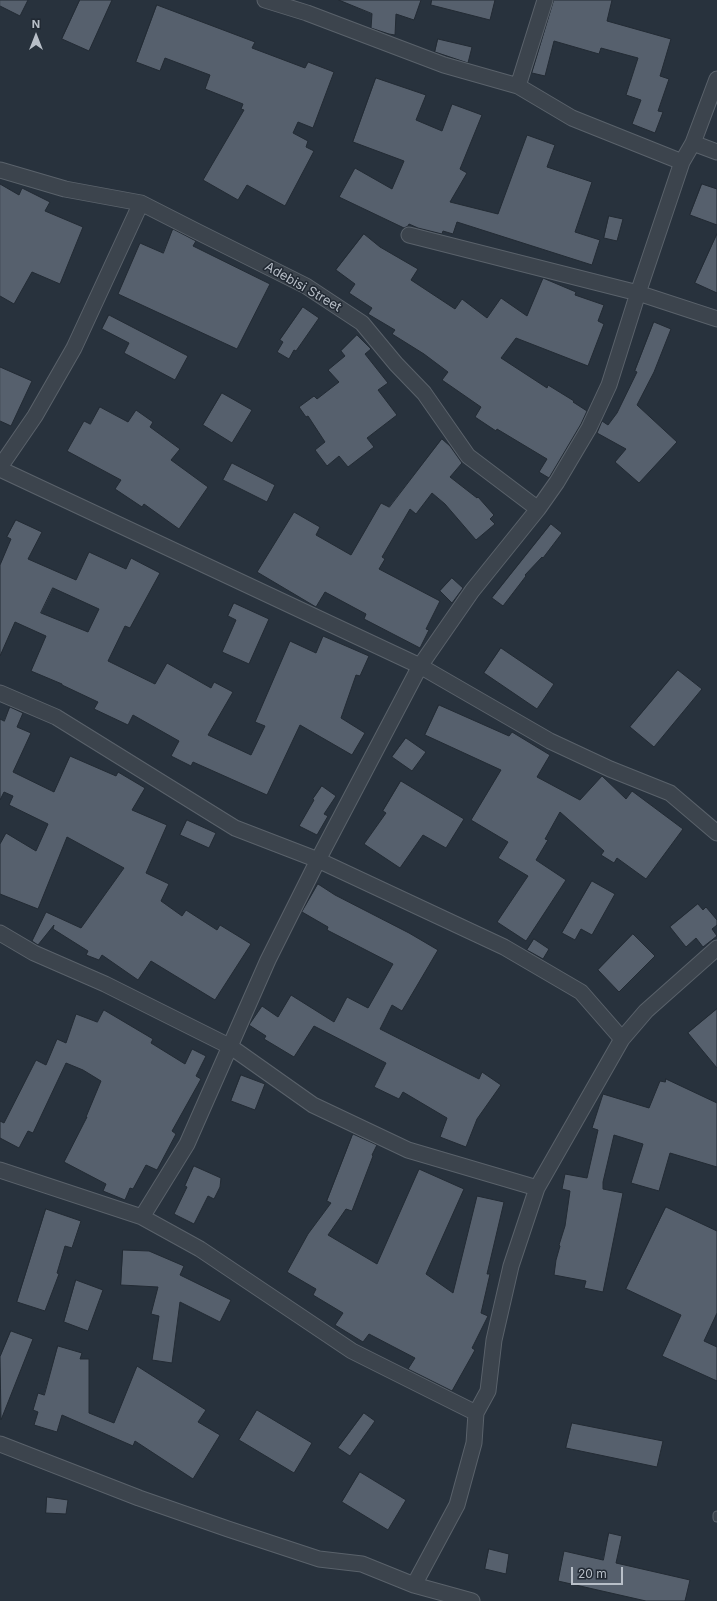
<!DOCTYPE html>
<html>
<head>
<meta charset="utf-8">
<style>
  body { margin:0 }
  #map { position:relative; width:717px; height:1601px; overflow:hidden; background:#28323d; font-family:Inter,sans-serif }
  canvas { display:block }
  .north { position:absolute; left:16px; top:16px; width:40px; height:40px; -webkit-text-stroke:3px #212933; paint-order:stroke; rotate:0deg; font-size:11px; font-weight:700; line-height:16px; text-align:center; color:#b8bfc8 }
  .north::after { content:''; display:block; margin:auto; width:14px; height:18px; background:#b8bfc8; clip-path:polygon(50% 0,100% 100%,50% 72%,0 100%) }
  .scale { position:absolute; left:571px; top:1567px; width:52px; height:18px; box-sizing:border-box; border:2px solid #b8bfc8; border-top:0; padding-left:5px; font-size:12px; line-height:14px; white-space:nowrap; color:#b8bfc8; -webkit-text-stroke:3px #212933; paint-order:stroke }
</style>
</head>
<body>
<div id="map">
<canvas width="717" height="1601"></canvas>
<div class="north">N</div>
<div class="scale">20 m</div>
</div>
<script>
const ctx = document.querySelector('canvas').getContext('2d');
ctx.lineJoin = 'round';
function fill(path, color) { ctx.fillStyle = color; ctx.fill(path, 'evenodd'); }
function strokePath(path, color, width, dash) { ctx.strokeStyle = color; ctx.lineWidth = width; ctx.lineCap = dash ? 'butt' : 'round'; ctx.setLineDash(dash || []); ctx.stroke(path); }
function write(font, color, halo, rows, align = 'center') {
  ctx.font = font + ' Inter,sans-serif'; ctx.lineWidth = 3; ctx.setLineDash([]); ctx.textBaseline = 'middle'; ctx.strokeStyle = halo; ctx.fillStyle = color; for (const [text, x, y, turn = 0] of rows) {
    ctx.save(); ctx.translate(x, y); ctx.rotate((+turn || 0) * Math.PI / 180); ctx.textAlign = isNaN(turn) ? turn : align; if (halo) ctx.strokeText(text, 0, 0); ctx.fillText(text, 0, 0); ctx.restore();
  }
}
const building = new Path2D(`
  M0 0H28L20 16 0 6Z
  M80 0H112L89 51 62 39Z
  M339 0H421L414 20 396 14 395 35 389 34 371 28 372 14Z
  M432 0H495L490 20 431 5Z
  M554 0H612L607 21 671 39 660 76 669 79 658 111 663 112 655 133 632 124 641 100 626 95 638 58 601 48 599 54 554 41 545 76 532 73Z
  M157 5 255 42 252 48 305 68 308 62 334 72 313 128 298 122 293 133 308 141 306 147 314 151 285 206 247 185 238 200 203 180 244 110 241 109 243 104 205 89 210 75 165 58 160 71 136 62Z
  M438 39 472 47 468 63 435 52Z
  M376 78 426 95 416 120 442 131 452 104 482 115 460 169 467 173 450 202 498 214 527 135 555 145 547 167 592 182 575 232 600 240 592 265 457 222 453 234 443 231 442 234 418 228 409 224 408 226 404 228 339 197 355 168 392 189 404 161 353 142Z
  M0 184 19 195 22 188 50 202 45 211 83 227 60 284 32 272 14 304 0 296Z
  M702 184 717 189V225L690 215Z
  M609 216 623 219 617 241 604 238Z
  M173 229 196 241 193 246 270 284 237 349 118 294 140 243 163 253Z
  M364 234 380 247 418 269 411 280 455 309 462 299 487 318 501 298 527 316 543 278 576 292 575 295 604 305 598 321 604 324 588 366 516 338 501 358 547 388 548 385 574 401 573 402 587 411 581 424 549 478 539 472 547 459 497 429 496 431 475 417 481 407 442 380 448 372 424 354 392 334 395 330 368 314 372 308 349 293 355 284 336 270Z
  M717 234V293L695 283Z
  M303 307 319 318 296 351 294 350 289 359 277 352 283 342 280 340Z
  M109 315 188 356 175 380 124 353 129 343 102 329Z
  M654 322 671 329 654 372 637 405 677 442 639 483 615 462 626 449 597 433 602 421 608 425 617 413 637 372 635 371Z
  M357 335 371 349 365 354 388 383 378 390 397 415 367 438 374 447 348 467 339 456 327 466 315 450 325 442 308 416 306 417 299 407 314 396 317 399 339 382 328 370 345 356 341 351Z
  M0 367 32 381 11 426 0 421Z
  M222 393 252 410 232 443 203 425Z
  M100 407 128 422 136 410 153 422 150 427 180 449 171 460 208 487 179 529 144 504 142 507 115 489 121 480 67 451 84 421 90 424Z
  M442 439 450 446 462 463 450 477 477 498 478 497 494 515 490 519 495 524 476 540 445 504 432 493 416 514 410 509 382 557 385 559 379 569 440 601 426 629 429 630 420 648 364 619 366 614 325 592 316 607 257 572 294 512 320 527 316 535 351 555 381 503 389 507Z
  M232 463 275 485 267 502 223 480Z
  M16 520 42 532 28 559 76 580 89 552 126 569 131 558 160 573 130 628 125 626 108 661 155 684 167 663 211 688 214 682 233 692 208 735 251 755 265 726 255 722 290 641 316 653 323 636 369 656 360 676 356 675 341 718 365 733 352 755 300 725 267 795 193 762 191 766 171 756 179 741 133 715 128 725 94 709 98 702 62 685V684L31 671 46 636 15 622 0 656V565L11 539 7 537ZM53 588 99 609 88 632 41 613Z
  M551 524 562 533 543 558 542 557 525 575 526 576 503 606 492 598Z
  M452 578 463 588 452 603 440 591Z
  M234 603 269 619 249 664 222 652 236 620 228 616Z
  M501 648 554 684 537 709 484 673Z
  M678 670 702 689 654 747 630 727Z
  M439 705 509 736 512 732 550 755 537 777 580 800 602 776 626 799 632 791 683 829 646 879 617 858 614 863 601 855 604 851 560 812 545 839 548 840 536 860 566 880 526 941 497 922 528 876 498 858 508 842 471 820 501 770 425 735Z
  M10 707 23 713 17 727 31 733 13 772 54 792 70 756 116 776 118 772 145 788 132 810 167 825 146 873 169 884 161 901 182 916 186 910 217 930 220 925 251 944 215 1000 151 961 138 980 102 955 99 960 86 955 88 951 53 929 54 925 38 945 32 941 46 912 81 928 124 868 67 837 38 909 0 894V844L6 833 36 851 48 824 9 805 13 796 4 792 0 800V719L4 721Z
  M406 738 426 752 412 771 392 757Z
  M401 781 464 819 446 848 423 835 400 868 364 844 386 813 383 811Z
  M322 786 336 796 324 814 328 816 317 835 299 826 314 800 313 799Z
  M187 820 216 833 209 848 180 835Z
  M592 881 615 894 592 935 581 929 575 940 562 933Z
  M318 884 335 895 409 933 438 950 402 1011 392 1005 380 1029 479 1079 482 1072 501 1085 477 1119 466 1147 440 1137 447 1118 403 1092 399 1099 374 1087 386 1063 314 1026 294 1057 264 1039 266 1036 249 1025 262 1006 278 1017 291 995 334 1022 347 997 368 1008 393 964 327 930 328 927 302 912Z
  M698 904 703 910 706 907 717 920V925L712 929 717 936 703 947 696 938 686 947 670 927Z
  M633 934 655 956 619 992 598 970Z
  M534 939 549 949 543 959 527 950Z
  M717 1009V1068L688 1033Z
  M104 1010 153 1039 151 1043 185 1064 192 1049 206 1056 196 1076 201 1079 172 1131 176 1134 157 1170 146 1165 133 1189 130 1188 125 1200 103 1191 106 1184 64 1162 87 1117H86L101 1081 83 1070 66 1063 33 1133 28 1131 19 1148 0 1138V1121L4 1123 36 1060 46 1065 57 1039 66 1043 76 1014 97 1022Z
  M241 1075 265 1084 255 1110 231 1101Z
  M666 1079 717 1103V1167L670 1153 659 1191 631 1183 643 1144 614 1135 603 1182V1189L623 1193 603 1292 584 1288 586 1281 554 1275 556 1260 560 1246 559 1245 565 1226 570 1191 562 1189 565 1174 587 1178 598 1130 592 1128 603 1094 649 1108 660 1081 665 1082Z
  M353 1134 377 1145 372 1155 373 1156 352 1211 346 1209 328 1235 377 1264 419 1169 464 1189 426 1274 453 1293 477 1196 504 1202 487 1274H490L481 1313 488 1316 472 1348 475 1350 452 1391 408 1369 415 1358 369 1334 363 1342 335 1325 343 1313 313 1295 316 1289 287 1272 308 1234 331 1203 327 1201Z
  M194 1166 221 1178 220 1187 214 1199 208 1196 194 1224 174 1214 187 1187 185 1186Z
  M666 1207 717 1231V1313L704 1341 717 1347V1381L662 1356 681 1315 626 1289Z
  M46 1209 81 1221 72 1248 65 1246 57 1273 59 1274 45 1311 17 1302Z
  M123 1250 149 1251 184 1266 180 1275 231 1300 220 1322 180 1302 172 1363 152 1360 159 1316 151 1314 158 1287 121 1285Z
  M76 1280 103 1290 88 1331 64 1322Z
  M11 1331 33 1339 1 1420 0 1357Z
  M58 1346 82 1353 80 1359H89V1413L114 1423 137 1366 206 1410 198 1422 220 1435 193 1479 135 1441 133 1446 62 1415 57 1432 34 1425 38 1412 33 1410 38 1393 44 1395Z
  M257 1410 312 1443 294 1473 239 1440Z
  M364 1413 375 1421 350 1456 338 1448Z
  M572 1423 663 1441 657 1467 566 1448Z
  M360 1472 406 1500 388 1530 342 1502Z
  M47 1497 68 1500 66 1514 46 1513Z
  M609 1533 622 1536 616 1563 690 1580 685 1601H646L558 1581 564 1551 603 1560Z
  M489 1549 509 1554 506 1574 485 1569Z`);
fill(building, '#56606d');
strokePath(building, '#232b34', 1);
const service = new Path2D(`
  M717 1515V1518`);
const minor = new Path2D(`
  M265 0 307 13 444 65 518 86 572 118 682 162
  M518 86 545 0
  M693 143 717 152
  M0 170 65 189 141 203 196 231 306 286 362 323 396 364 424 393 468 456 538 509
  M409 235 638 293 717 319
  M0 467 35 416 74 348 141 203
  M0 469 420 666 550 741 610 769 670 793 717 833
  M0 693 56 717 235 828 318 860 504 947 581 992 622 1039
  M0 933 34 953 105 984 231 1047 313 1105 408 1150 537 1188
  M0 1170 142 1217 200 1249 352 1351 476 1413
  M142 1217 187 1144 268 960 318 860 420 666 472 591 538 509 557 482 589 428 609 385 638 293 682 162 693 143 717 79
  M0 1444 139 1498 228 1529 319 1559 362 1564 414 1585 472 1601
  M414 1585 457 1505 474 1443 476 1413 488 1391 494 1340 511 1266 537 1188 622 1039 646 1011 717 948`);
strokePath(service, '#5a626b', 9);
strokePath(minor, '#5a626b', 17);
strokePath(service, '#3c444d', 7);
strokePath(minor, '#3c444d', 15);
write('13px', '#b8bfc8', '#212933', [
  ["Adebisi Street",303,287,30]
]);
</script>
</body>
</html>
